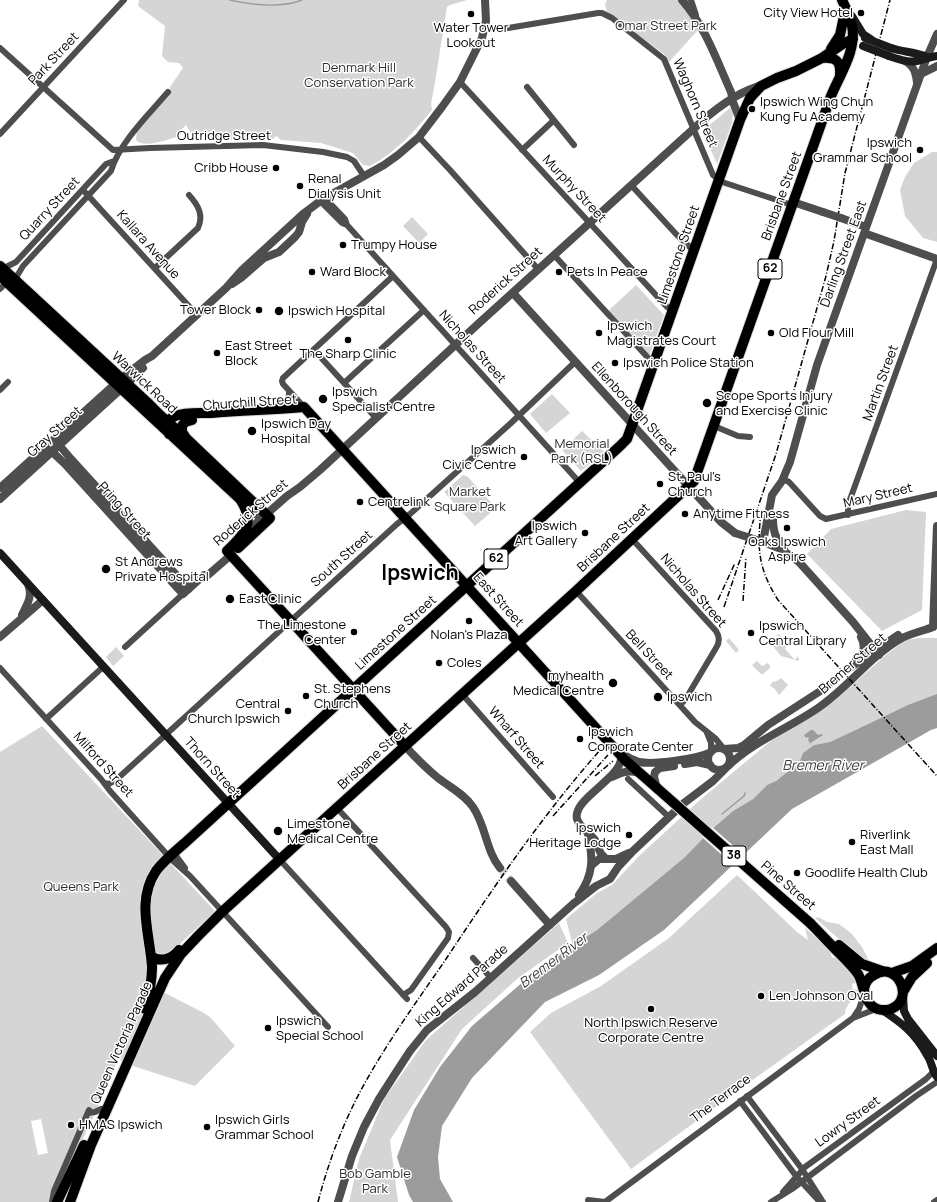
<!DOCTYPE html>
<html>
<head>
<meta charset="utf-8">
<style>
  body { margin:0 }
  canvas { display:block; background:#fff }
</style>
</head>
<body>
<canvas width="937" height="1202"></canvas>
<script>
const ctx = document.querySelector('canvas').getContext('2d');
ctx.lineJoin = 'round';
function fill(path, color) { ctx.fillStyle = color; ctx.fill(path, 'evenodd'); }
function strokePath(path, color, width, dash) { ctx.strokeStyle = color; ctx.lineWidth = width; ctx.lineCap = dash ? 'butt' : 'round'; ctx.setLineDash(dash || []); ctx.stroke(path); }
function write(font, color, halo, rows, align = 'center') {
  ctx.font = font + ' Manrope,sans-serif'; ctx.lineWidth = 3; ctx.setLineDash([]); ctx.textBaseline = 'middle'; ctx.strokeStyle = halo; ctx.fillStyle = color; for (const [text, x, y, turn = 0] of rows) {
    ctx.save(); ctx.translate(x, y); ctx.rotate((+turn || 0) * Math.PI / 180); ctx.textAlign = isNaN(turn) ? turn : align; if (halo) ctx.strokeText(text, 0, 0); ctx.fillText(text, 0, 0); ctx.restore();
  }
}
fill(new Path2D(`
  M139 0H467L450 5 447 7 435 82 431 104 432 110C414 132 395 153 370 166L363 165 353 153 321 143 281 140 276 136 273 139H241L236 136 231 140 211 138 201 134 193 136 186 125 182 129 180 136C169 139 144 149 136 140L137 130 170 94V87L183 68 179 63 168 62 162 56 165 26 138 6Z
  M607 0H677L686 10 698 30 669 62 664 54 607 12 605 4Z
  M731 107 733 114 732 123 717 164 703 132 705 129Z
  M932 152H937V242L923 238 905 216 900 190 905 177 914 163Z
  M412 217 428 234 419 243 403 226Z
  M636 285 664 315 649 356 608 311Z
  M552 394 570 413 546 433 530 414Z
  M582 431 604 452 581 471 562 450Z
  M463 475 468 477 496 508 475 526 444 492Z
  M906 510 926 512 922 610 882 631 807 554 831 529Z
  M779 634 789 646H786L785 649 794 659H796L797 656 799 659V661L781 656 771 644V642Z
  M729 638 739 650 736 653 726 641Z
  M919 638H937V695L893 712 830 742 814 745 803 753 799 763 782 777 774 782 767 785 753 799 733 811 711 830 685 857 597 930 573 946 566 919 597 893 612 885 639 856 701 799 772 740 834 701 887 654 906 640Z
  M116 647 124 656 113 666 106 657Z
  M757 661 762 666 768 663 770 666V668L763 674H761L752 665Z
  M781 678 788 685 779 695 774 688 770 686 773 681 774 682 776 681H777Z
  M42 726 214 910V912L182 942 176 950 160 957 147 982 163 992 204 1013 211 1018 235 1046 195 1086 136 1067 118 1059 95 1113 53 1202H0V752ZM41 1119 48 1153 38 1155 31 1121Z
  M737 875 797 932 808 940 805 928 831 951H830L832 958 837 957 850 971 857 982 852 984 853 990 858 989V996C852 998 845 1007 845 1014L740 1089 631 1169 530 1032 551 1013 601 986 669 938Z
  M818 917 827 922 839 924 852 934 862 947 870 963 855 953 815 918Z
  M559 923 568 943 518 978 462 1029 390 1140 398 1202H349L359 1159 384 1099 426 1040Z`), '#d5d5d5');
fill(new Path2D(`
  M937 694V728L931 730 792 809 664 930 599 975 545 1002 472 1078 442 1126 438 1157 440 1179 453 1202H413L409 1195 397 1157 414 1110 440 1067 472 1026 539 968 597 930 685 857 711 830 733 811 753 799 767 785 776 781 799 763 803 753 814 745 830 742 908 705Z
  M811 730H813L818 735 821 734 823 735 801 749 810 743 808 740 809 738 808 737 806 738 804 735Z`), '#9c9c9c');
fill(new Path2D(`
  M712 827 745 856 734 866 702 837Z`), '#fff');
strokePath(new Path2D(`
  M230 0C252 5 281 8 302 0
  M722 814 744 796 745 793`), '#9c9c9c', 1.5);
strokePath(new Path2D(`
  M828 686 847 670
  M500 868 511 881`), '#d9d9d9', 8, [8, 4]);
const primary = new Path2D(`
  M831 49 840 35 844 16
  M822 58C836 57 841 61 840 75
  M0 266 149 404 160 415 186 438 270 518 238 548
  M0 276 240 499C256 523 245 534 227 551L405 746
  M169 434C165 428 167 419 175 416 185 412 200 413 211 413 242 410 273 410 304 407L625 760 658 789
  M186 438 182 432V426L185 422 192 420
  M810 923C820 933 830 944 840 954 846 960 853 967 858 974 864 984 863 997 871 1005 876 1010 884 1011 891 1009 916 999 897 960 874 975 868 978 865 983 864 989
  M839 945 862 964 882 971
  M151 956C160 963 172 959 179 950
  M892 973 912 966 937 948
  M903 992 912 977 927 963
  M145 1009C149 995 152 982 152 967 150 934 136 901 156 871 164 860 177 850 187 841L620 446 627 439 740 120 750 98 761 86 777 78 796 71 822 58 844 43 853 39
  M57 1202 84 1145
  M70 1202 91 1145 165 978 181 954 198 936 223 911 576 591 694 481 831 96C840 74 857 50 852 26 850 17 846 8 842 0`);
strokePath(primary, '#dbdbdb', 12);
strokePath(new Path2D(`
  M691 0 696 15
  M485 28 502 29 598 13H602L612 18 664 59 713 175 719 180
  M0 48 113 150 150 148 263 145 323 152 347 157 354 161 364 176
  M460 82 667 307 673 310
  M527 87 574 145
  M0 134 124 0
  M419 137 450 170 538 269
  M522 150 553 121
  M719 181 792 205
  M631 185 676 234 694 251
  M83 190 197 315
  M325 198 345 219 347 225
  M320 201 342 223 347 225 580 483
  M554 255 650 360 655 362
  M1 267H6L16 262 106 164 114 161
  M155 268 198 228C204 215 198 205 189 195
  M16 281 17 276 23 266 111 171C119 143 149 114 168 92
  M0 289 7 282 6 279
  M314 350 376 418
  M344 383 424 310
  M0 390 8 382
  M278 406C288 404 289 401 289 391
  M304 407 283 384 282 381 283 378 393 276
  M714 426 738 436 750 437
  M783 479 789 482 820 516 826 519 937 494
  M848 515V505L937 259
  M632 539 716 631C720 637 720 642 716 648L685 700 680 705
  M576 591 695 722 715 738 724 749
  M125 647 183 594
  M0 668 101 779 110 791 172 860 190 876 328 1027
  M462 694 553 797
  M46 719 103 667
  M707 733 711 743V752
  M628 779 669 817
  M104 783 109 784 116 780 397 524 410 514 511 423 575 362
  M337 808 446 927 449 932 448 938 411 990 403 995
  M174 853 185 868
  M280 860 407 999
  M473 958 491 978
  M853 1018 859 1009 864 994
  M747 1096 802 1169 823 1202
  M740 1101 796 1176 820 1202
  M88 1113 95 1112 101 1109
  M783 1192 805 1167 926 1079 934 1071
  M588 1200 605 1202
  M52 1202 54 1191 89 1110
  M605 1202 853 1018 876 1009
  M771 1202 792 1189 916 1096 937 1082
  M934 1202 937 1200`), '#4e4e4e', 6);
strokePath(new Path2D(`
  M682 0C705 26 717 61 731 92L733 102 740 120
  M905 61C914 66 916 73 917 83
  M921 74 937 66
  M793 202 823 212
  M841 218 866 227
  M864 233 937 259
  M232 284 241 278 264 258 279 252 295 237 299 232 302 222 307 214
  M513 293 721 522 735 533
  M122 378 145 360 152 356 226 288 242 270 303 214 323 199 384 165 398 155 419 137 442 107 460 82 482 38 486 21 485 0
  M127 384 143 368
  M54 439 71 459 189 589
  M46 446 65 464 183 594 204 575H208L231 555
  M0 488 115 384
  M0 499 121 389
  M242 502 265 522
  M773 518C773 530 775 539 784 548
  M244 534 287 496 300 487 320 470 478 324 701 122C719 106 739 91 763 85
  M22 615C27 604 33 597 28 584
  M933 627 937 526
  M0 637 43 600
  M879 655 853 622 799 562 781 549 763 542 772 495 782 481 790 462 817 365 927 57 937 34
  M856 660C864 653 866 647 861 637
  M847 670 898 635
  M405 746C415 757 426 768 438 778 450 787 464 794 473 807 486 826 486 851 500 868
  M708 759a11 11 0 1 1 22 0a11 11 0 1 1-22 0Z
  M724 749 738 748 744 745 768 725 828 686
  M622 754C627 757 633 760 639 762 654 765 697 759 711 752
  M685 764 697 762 710 765
  M728 766C754 741 789 728 818 708 848 688 870 656 902 638 912 633 923 631 933 627
  M612 777C622 772 628 770 639 773
  M657 788 654 777 655 772 660 768 674 766
  M605 858C596 850 600 847 595 840 590 833 580 828 577 819 572 798 625 777 621 755
  M592 865 599 859H616L629 853
  M511 881 550 925
  M579 895C594 874 593 858 588 834
  M338 1202 352 1156 364 1127 379 1099 395 1074 410 1051 427 1030 475 992 573 904 596 886 610 879 618 867 633 851 684 803 713 781 726 768`), '#4e4e4e', 8);
strokePath(new Path2D(`
  M852 16 863 34 872 40
  M891 48C903 52 916 52 927 57
  M889 56C898 59 911 64 921 60 928 58 930 57 937 56
  M0 553 280 860
  M903 996 904 1011 908 1019 937 1056
  M882 1010C902 1023 915 1033 927 1055 932 1062 932 1071 937 1077`), '#1b1b1b', 8);
strokePath(primary, '#000', 10);
strokePath(new Path2D(`
  M761 512C757 549 758 568 778 600L937 776
  M718 600 735 563
  M743 601 746 557
  M724 607 776 454 826 276 834 241 845 173 890 0
  M595 776 613 761
  M553 816 608 755
  M318 1202C329 1160 344 1120 366 1081 389 1040 417 1001 444 962 493 888 543 814 602 748`), '#000', 1.5, [6, 2, 1, 2]);
const primaryBridge = new Path2D(`
  M658 789 810 923`);
strokePath(primaryBridge, '#dbdbdb', 12, []);
strokePath(new Path2D(`
  M823 212 841 218
  M735 533 763 542`), '#4e4e4e', 8);
strokePath(new Path2D(`
  M865 38 891 48
  M863 46 889 56`), '#1b1b1b', 8);
strokePath(primaryBridge, '#000', 10);
for (const [x, y, r, color] of [
  [861,13,4,"#000"],
  [471,14,4,"#000"],
  [752,109,4,"#000"],
  [920,150,4,"#000"],
  [276,168,4,"#000"],
  [300,186,4,"#000"],
  [343,245,4,"#000"],
  [312,272,4,"#000"],
  [559,272,4,"#000"],
  [259,310,4,"#000"],
  [279,311,5,"#000"],
  [599,333,4,"#000"],
  [771,333,4,"#000"],
  [348,340,4,"#000"],
  [217,353,4,"#000"],
  [615,363,4,"#000"],
  [323,399,5,"#000"],
  [707,403,5,"#000"],
  [252,431,5,"#000"],
  [524,457,4,"#000"],
  [660,484,4,"#000"],
  [360,502,4,"#000"],
  [685,514,4,"#000"],
  [787,528,4,"#000"],
  [585,533,4,"#000"],
  [106,569,5,"#000"],
  [230,599,5,"#000"],
  [469,621,4,"#000"],
  [354,632,4,"#000"],
  [751,633,4,"#000"],
  [439,663,4,"#000"],
  [613,683,5,"#000"],
  [306,696,4,"#000"],
  [658,697,5,"#000"],
  [288,711,4,"#000"],
  [580,739,4,"#000"],
  [278,831,5,"#000"],
  [629,835,4,"#000"],
  [852,842,4,"#000"],
  [797,873,4,"#000"],
  [761,996,4,"#000"],
  [651,1009,4,"#000"],
  [268,1028,4,"#000"],
  [71,1125,4,"#000"],
  [207,1127,4,"#000"]
]) { const dot = new Path2D(); dot.arc(x, y, r, 0, 2 * Math.PI); ctx.fillStyle = color; ctx.fill(dot); strokePath(dot, '#fff', 1.5); }
for (const [x, y, w] of [
  [770,269,24],
  [496,559,24],
  [734,856,24]
]) { const box = new Path2D(); box.roundRect(x - w / 2, y - 10, w, 20, 3); ctx.fillStyle = '#fff'; ctx.fill(box); strokePath(box, '#000', 1); }
write('bold 12px', '#000', null, [
  ["62",770,269],
  ["62",496,559],
  ["38",734,856]
]);
write('13px', '#000', '#fff', [
  ["City View Hotel",853,13,"right"],
  ["Water Tower",471,28,"center"],
  ["Lookout",471,43,"center"],
  ["Ipswich Wing Chun",760,102],
  ["Kung Fu Academy",760,117],
  ["Ipswich",912,143,"right"],
  ["Grammar School",912,158,"right"],
  ["Cribb House",268,168,"right"],
  ["Renal",308,179],
  ["Dialysis Unit",308,194],
  ["Trumpy House",351,245],
  ["Ward Block",320,272],
  ["Pets In Peace",567,272],
  ["Tower Block",251,310,"right"],
  ["Ipswich Hospital",288,311],
  ["Ipswich",607,326],
  ["Magistrates Court",607,341],
  ["Old Flour Mill",779,333],
  ["East Street",225,346],
  ["Block",225,361],
  ["The Sharp Clinic",348,354,"center"],
  ["Ipswich Police Station",623,363],
  ["Ipswich",332,392],
  ["Specialist Centre",332,407],
  ["Scope Sports Injury",716,396],
  ["and Exercise Clinic",716,411],
  ["Ipswich Day",261,424],
  ["Hospital",261,439],
  ["Ipswich",516,450,"right"],
  ["Civic Centre",516,465,"right"],
  ["St. Paul's",668,477],
  ["Church",668,492],
  ["Centrelink",368,502],
  ["Anytime Fitness",693,514],
  ["Ipswich",577,526,"right"],
  ["Art Gallery",577,541,"right"],
  ["Oaks Ipswich",787,542,"center"],
  ["Aspire",787,557,"center"],
  ["St Andrews",115,562],
  ["Private Hospital",115,577],
  ["East Clinic",239,599],
  ["The Limestone",346,625,"right"],
  ["Center",346,640,"right"],
  ["Ipswich",759,626],
  ["Central Library",759,641],
  ["Nolan's Plaza",469,635,"center"],
  ["Coles",447,663],
  ["myhealth",604,676,"right"],
  ["Medical Centre",604,691,"right"],
  ["St. Stephens",314,689],
  ["Church",314,704],
  ["Ipswich",667,697],
  ["Central",280,704,"right"],
  ["Church Ipswich",280,719,"right"],
  ["Ipswich",588,732],
  ["Corporate Center",588,747],
  ["Limestone",287,824],
  ["Medical Centre",287,839],
  ["Ipswich",621,828,"right"],
  ["Heritage Lodge",621,843,"right"],
  ["Riverlink",860,835],
  ["East Mall",860,850],
  ["Goodlife Health Club",805,873],
  ["Len Johnson Oval",769,996],
  ["Ipswich",276,1021],
  ["Special School",276,1036],
  ["North Ipswich Reserve",651,1023,"center"],
  ["Corporate Centre",651,1038,"center"],
  ["Ipswich Girls",215,1120],
  ["Grammar School",215,1135],
  ["HMAS Ipswich",79,1125]
], 'left');
write('13px', '#2c2c2c', '#fff', [
  ["Omar Street Park",666,26],
  ["Denmark Hill",359,68],
  ["Conservation Park",359,83],
  ["Memorial",582,444],
  ["Park (RSL)",582,459],
  ["Market",470,492],
  ["Square Park",470,507],
  ["Queens Park",81,887],
  ["Bob Gamble",375,1174],
  ["Park",375,1189]
]);
write('13px', '#000', '#fff', [
  ["Park Street",54,59,-47],
  ["Waghorn Street",695,103,67],
  ["Outridge Street",224,136],
  ["Murphy Street",574,189,47],
  ["Brisbane Street",782,196,-70],
  ["Quarry Street",50,209,-47],
  ["Kallara Avenue",148,245,48],
  ["Darling Street East",844,254,-70],
  ["Limestone Street",679,255,-71],
  ["Roderick Street",506,281,-42],
  ["Nicholas Street",472,347,48],
  ["Warwick Road",144,383,43],
  ["Martin Street",881,383,-70],
  ["Churchill Street",250,403,-4],
  ["Ellenborough Street",634,409,48],
  ["Gray Street",55,432,-42],
  ["Mary Street",878,496,-13],
  ["Pring Street",124,511,48],
  ["Roderick Street",251,513,-41],
  ["Brisbane Street",614,538,-43],
  ["South Street",342,559,-42],
  ["Nicholas Street",693,591,49],
  ["East Street",498,600,48],
  ["Limestone Street",396,633,-42],
  ["Bell Street",649,655,47],
  ["Bremer Street",853,664,-41],
  ["Wharf Street",516,738,49],
  ["Brisbane Street",375,756,-42],
  ["Milford Street",103,765,48],
  ["Thorn Street",212,768,48],
  ["Pine Street",788,886,41],
  ["King Edward Parade",462,986,-41],
  ["Queen Victoria Parade",122,1043,-66],
  ["The Terrace",721,1099,-37],
  ["Lowry Street",848,1122,-36]
]);
write('italic 14px', '#3d3d3d', '#fff', [
  ["Bremer River",823,766],
  ["Bremer River",554,961,-37]
]);
write('bold 21px', '#000', '#fff', [
  ["Ipswich",420,574]
]);
</script>
</body>
</html>
